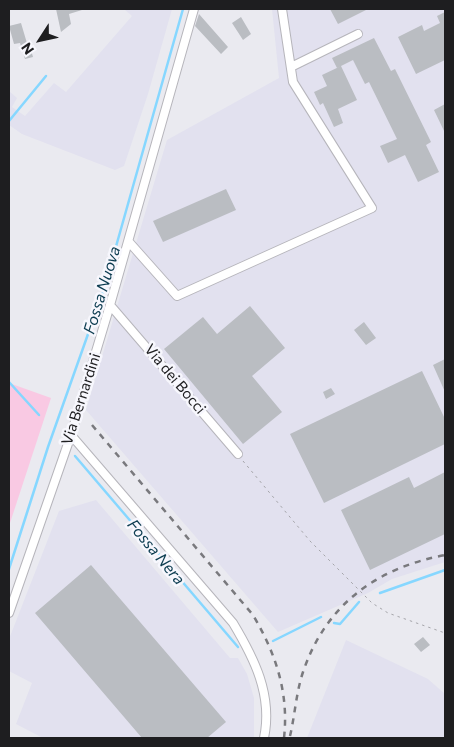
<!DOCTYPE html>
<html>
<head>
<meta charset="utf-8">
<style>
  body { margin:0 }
  #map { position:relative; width:454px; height:747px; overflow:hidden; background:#eaeaf0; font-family:Commissioner,sans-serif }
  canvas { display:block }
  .frame { position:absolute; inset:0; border:10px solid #1e1e20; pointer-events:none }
  .north { position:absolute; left:15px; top:15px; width:50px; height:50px; -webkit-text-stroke:4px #f7f7fd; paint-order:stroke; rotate:235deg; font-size:14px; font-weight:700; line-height:20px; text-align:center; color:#1e1e20 }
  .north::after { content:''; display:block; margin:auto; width:18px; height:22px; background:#1e1e20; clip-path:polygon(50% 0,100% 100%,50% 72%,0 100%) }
</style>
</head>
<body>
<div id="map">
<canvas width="454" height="747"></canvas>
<div class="frame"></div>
<div class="north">N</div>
</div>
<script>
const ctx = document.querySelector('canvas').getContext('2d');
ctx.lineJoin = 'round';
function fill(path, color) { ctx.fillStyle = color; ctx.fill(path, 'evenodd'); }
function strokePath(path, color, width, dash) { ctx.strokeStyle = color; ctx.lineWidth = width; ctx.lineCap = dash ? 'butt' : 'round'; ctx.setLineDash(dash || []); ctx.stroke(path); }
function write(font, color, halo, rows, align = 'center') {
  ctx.font = font + ' Commissioner,sans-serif'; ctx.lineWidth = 5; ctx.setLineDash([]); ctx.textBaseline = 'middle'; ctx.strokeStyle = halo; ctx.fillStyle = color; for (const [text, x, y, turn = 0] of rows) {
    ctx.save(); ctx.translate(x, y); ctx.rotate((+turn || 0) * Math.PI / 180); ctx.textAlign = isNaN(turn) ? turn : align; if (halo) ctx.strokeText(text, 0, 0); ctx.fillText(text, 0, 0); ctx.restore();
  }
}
fill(new Path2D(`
  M124 9H172L148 94 124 166 115 170 22 134 9 125V91L17 98 12 107 25 116 54 83 66 92 132 16Z
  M272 9H445V562L392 579 368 593 278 632 86 410 167 140 279 78Z
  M96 500 230 658H238L247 674 254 698V738H43L16 724 32 683 9 671V639L59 511Z
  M346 640 428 679 445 694V738H307Z`), '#e2e1ef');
fill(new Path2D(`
  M9 383 51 398 9 526Z`), '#f9c9e3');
strokePath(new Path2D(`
  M9 121 46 76
  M9 382 39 415
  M75 456 238 647
  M9 569 48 447 104 289 183 9
  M380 593 445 570
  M334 623 340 624 359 602
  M273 641 321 617`), '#86d7ff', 2.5);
fill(new Path2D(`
  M56 9H82V10L69 14 71 24 61 32Z
  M330 9H368L338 24Z
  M445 12V60L416 74 398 37 422 25 424 31 440 23 437 16Z
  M199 14 228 47 221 54 195 26Z
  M241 17 251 34 243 40 232 23Z
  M21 23 29 50H31L33 57 25 59 20 43 14 44 9 26Z
  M374 38 391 71 395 69 431 142 426 145 439 172 418 182 405 155 388 163 380 146 397 139 369 82 365 84 353 60 337 68 332 58Z
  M341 66 357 100 338 109 343 123 334 127 323 103 320 105 314 92 327 86 322 75Z
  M445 104V133L434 110Z
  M226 189 236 210 163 242 153 221Z
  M250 306 285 348 252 376 282 412 243 444 164 349 203 317 217 334Z
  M364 322 376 338 366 345 354 330Z
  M445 359V392L433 365Z
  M422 371 445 419V444L324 503 290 434Z
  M331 388 335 394 326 399 323 392Z
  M445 472V534L370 570 341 510 409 477 414 488Z
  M91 565 226 722 207 738H142L35 613Z
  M423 637 430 645 421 652 414 644Z`), '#babdc2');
const minor = new Path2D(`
  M291 67 358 34
  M129 242 177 296 372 208 293 82 282 9
  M110 305 238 454
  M71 435 233 623C254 658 273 695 264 738
  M9 613 71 435 110 305 194 9`);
strokePath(minor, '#b6b5bb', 10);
strokePath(new Path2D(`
  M243 461 310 541 372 603 388 613 445 633`), '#a5a5aa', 1, [2.5, 4]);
strokePath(minor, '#fff', 8);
strokePath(new Path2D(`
  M92 425 253 615C276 654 289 693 284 738
  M290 736C295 715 296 693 303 672 326 604 377 568 445 555`), '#79797d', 2.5, [6, 6]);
write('15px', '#1e1e20', '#f7f7fd', [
  ["Via dei Bocci",175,379,50],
  ["Via Bernardini",81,399,-72]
]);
write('italic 16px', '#0c3c50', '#f7f7fd', [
  ["Fossa Nuova",102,290,-73],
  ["Fossa Nera",156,552,50]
]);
</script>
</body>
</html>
